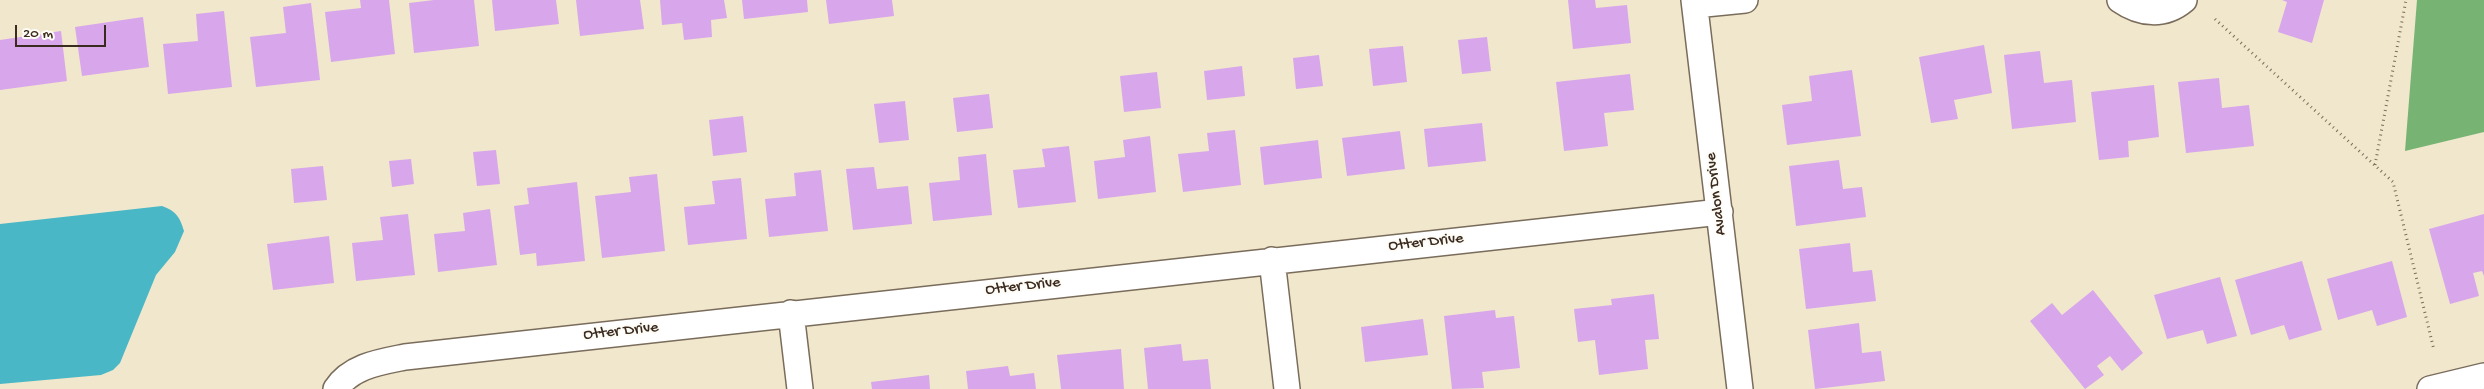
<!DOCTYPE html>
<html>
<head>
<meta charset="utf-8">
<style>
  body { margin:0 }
  #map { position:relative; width:2484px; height:389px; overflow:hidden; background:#f0e7cc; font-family:"Gochi Hand",sans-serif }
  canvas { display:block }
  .scale { position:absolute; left:15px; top:25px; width:91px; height:22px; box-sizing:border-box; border:2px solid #3b2a1e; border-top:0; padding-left:6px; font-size:15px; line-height:18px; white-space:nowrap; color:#3b2a1e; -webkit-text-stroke:4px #fdfcf7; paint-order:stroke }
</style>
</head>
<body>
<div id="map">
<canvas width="2484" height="389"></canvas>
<div class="scale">20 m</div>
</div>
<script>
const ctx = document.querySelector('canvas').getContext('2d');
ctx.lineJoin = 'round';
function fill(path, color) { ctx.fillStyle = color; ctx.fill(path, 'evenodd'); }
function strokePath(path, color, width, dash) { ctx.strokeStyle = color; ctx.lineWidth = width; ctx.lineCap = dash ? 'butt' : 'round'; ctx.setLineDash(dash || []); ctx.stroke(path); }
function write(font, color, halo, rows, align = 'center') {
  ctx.font = font + ' "Gochi Hand",sans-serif'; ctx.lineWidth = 4; ctx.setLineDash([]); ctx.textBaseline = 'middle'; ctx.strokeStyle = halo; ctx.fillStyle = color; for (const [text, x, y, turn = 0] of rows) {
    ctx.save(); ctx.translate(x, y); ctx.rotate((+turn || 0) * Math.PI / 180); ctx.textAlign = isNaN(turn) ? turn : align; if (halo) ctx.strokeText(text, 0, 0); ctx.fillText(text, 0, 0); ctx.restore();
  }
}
fill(new Path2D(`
  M2417 0H2484V132L2405 151Z`), '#77b474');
fill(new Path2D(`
  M162 206C176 211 180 217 184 231L175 252 156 275 120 363 113 370 101 375 0 384V224Z`), '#4ab7c6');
fill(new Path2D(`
  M360 0H389L395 54 331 62 325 12 361 8Z
  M434 0H474L479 46 414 53 409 3Z
  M492 0H556L559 24 495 31Z
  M576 0H640L644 29 580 36Z
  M660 0H724L727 18 711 20 712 37 684 40 682 23 662 25Z
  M742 0H807L808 12 744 19Z
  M826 0H892L894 16 829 24Z
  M1568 0H1595L1596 8 1627 5 1631 43 1573 49Z
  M2282 0H2324L2312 43 2278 32 2287 2Z
  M311 3 320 80 256 87 250 37 286 33 283 7Z
  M224 11 232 87 168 94 163 44 198 41 196 14Z
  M143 17 149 67 82 76 75 27Z
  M61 31 67 81 0 90V40Z
  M1487 37 1491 71 1462 74 1458 40Z
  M1984 45 1992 93 1954 100 1958 119 1931 123 1919 57Z
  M1403 46 1407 82 1373 86 1369 49Z
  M2040 51 2044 83 2072 80 2076 122 2012 129 2004 55Z
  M1319 55 1323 86 1296 89 1293 58Z
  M1242 66 1245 96 1207 100 1204 71Z
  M1852 70 1861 136 1787 145 1782 105 1812 101 1809 76Z
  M1157 72 1161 108 1124 112 1120 76Z
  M1630 74 1634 110 1604 113 1608 146 1564 151 1556 82Z
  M2219 78 2222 108 2249 105 2254 146 2186 153 2178 82Z
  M2154 85 2159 137 2128 141 2129 157 2099 160 2091 92Z
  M989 94 993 128 957 132 953 98Z
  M905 101 909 140 879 143 874 104Z
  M743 116 747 152 713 156 709 120Z
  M1482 123 1486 161 1428 167 1424 129Z
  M1235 130 1241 185 1183 192 1178 154 1209 151 1207 133Z
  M1400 131 1405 169 1347 176 1342 138Z
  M1150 136 1156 192 1098 199 1094 161 1125 157 1123 140Z
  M1318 140 1322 178 1264 185 1260 147Z
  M1069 146 1076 202 1018 208 1013 170 1045 167 1042 149Z
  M496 150 500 184 477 186 473 152Z
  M986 154 992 215 933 221 929 183 960 180 958 157Z
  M411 159 414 184 392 187 389 161Z
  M1839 160 1843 189 1862 187 1866 217 1796 226 1789 166Z
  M323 166 327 200 294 203 291 169Z
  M874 167 877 189 908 186 912 224 853 230 846 169Z
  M821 170 828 231 769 237 765 199 796 196 794 173Z
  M657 174 665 251 602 258 595 196 631 192 629 177Z
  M741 178 747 239 688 245 684 207 715 204 712 181Z
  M577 182 585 261 537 266 536 253 520 255 514 206 529 204 527 188Z
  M490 209 497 265 438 272 434 234 465 231 463 213Z
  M408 214 415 275 356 281 352 243 383 240 380 217Z
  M2484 214V276L2482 271 2473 273 2479 296 2450 304 2429 229Z
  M329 236 334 283 273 290 267 244Z
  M1850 243 1853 272 1872 270 1876 301 1806 309 1799 249Z
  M2302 261 2322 330 2289 340 2284 325 2251 335 2235 280Z
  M2392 261 2407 317 2377 326 2372 310 2338 320 2327 279Z
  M2220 277 2237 336 2207 344 2203 330 2167 339 2154 295Z
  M2093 290 2143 353 2122 371 2110 356 2097 366 2104 375 2085 389 2030 321 2052 303 2062 315Z
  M1654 294 1659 339 1645 340 1648 369 1599 375 1595 340 1578 342 1574 309 1612 305 1611 299Z
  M1495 310 1496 318 1514 316 1520 368 1482 372 1484 388 1452 389 1444 316Z
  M1423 319 1428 355 1365 362 1361 327Z
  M1859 323 1862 353 1881 351 1885 381 1815 389 1808 330Z
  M1181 344 1183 361 1208 359 1211 389H1148L1144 348Z
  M1121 349 1124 389H1061L1057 355Z
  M1008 366 1010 376 1034 373 1036 389H968L966 371Z
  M929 375 930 389H872L871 382Z`), '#d8a6eb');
const minor = new Path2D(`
  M1694 0 1740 389
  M2120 0C2140 14 2164 17 2184 0
  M1695 5 1745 0
  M1272 260 1287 389
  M791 313 800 389
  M336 389C351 366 380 362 405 357L1720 212
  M2430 389 2484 376`);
strokePath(minor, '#7a6c5b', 28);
strokePath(new Path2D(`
  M2215 19 2393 182 2434 350
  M2375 165 2406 0`), '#7a6c5b', 3, [1, 4]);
strokePath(minor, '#fff', 25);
write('16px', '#3b2a1e', '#fdfcf7', [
  ["Avalon Drive",1717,194,-97],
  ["Otter Drive",1426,243,-6],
  ["Otter Drive",1023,287,-6],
  ["Otter Drive",621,332,-6]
]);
</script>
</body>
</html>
